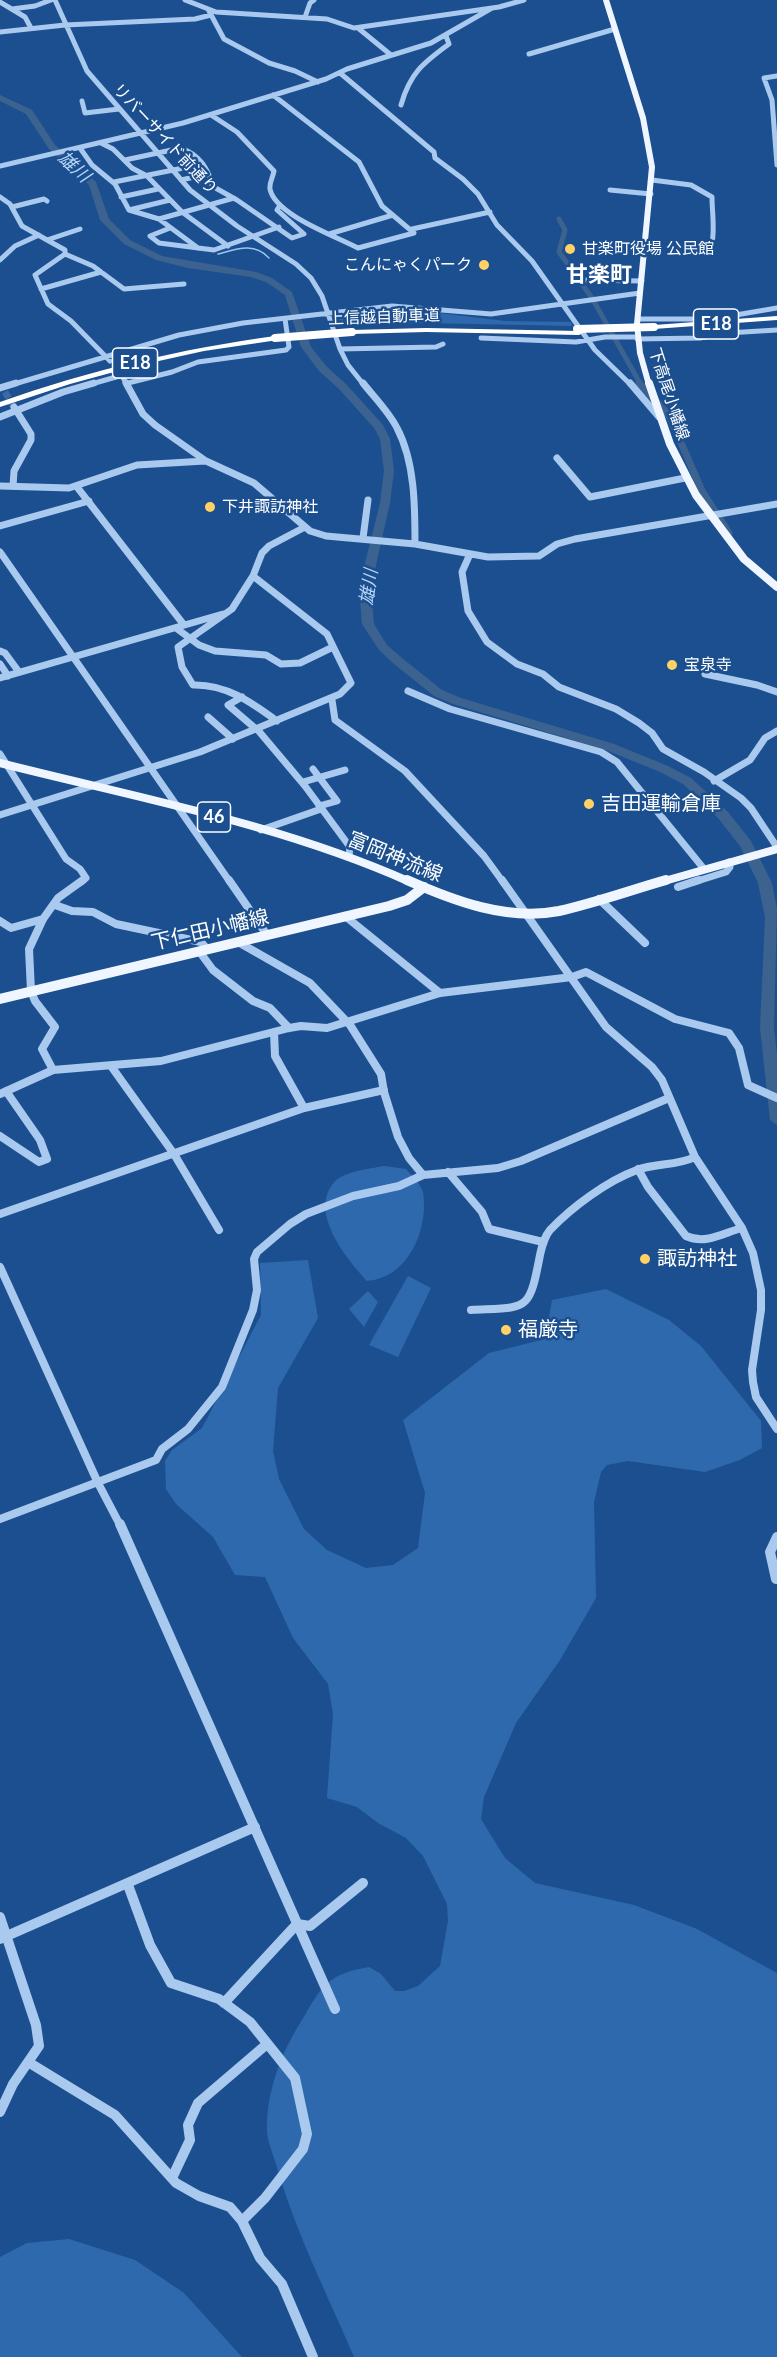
<!DOCTYPE html>
<html>
<head>
<meta charset="utf-8">
<style>
  body { margin:0 }
  canvas { display:block; background:#1b4f8f }
</style>
</head>
<body>
<canvas width="777" height="2357"></canvas>
<script>
const ctx = document.querySelector('canvas').getContext('2d');
ctx.lineJoin = 'round';
function fill(path, color) { ctx.fillStyle = color; ctx.fill(path, 'evenodd'); }
function strokePath(path, color, width, dash) { ctx.strokeStyle = color; ctx.lineWidth = width; ctx.lineCap = dash ? 'butt' : 'round'; ctx.setLineDash(dash || []); ctx.stroke(path); }
function write(font, color, halo, rows, align = 'center') {
  ctx.font = font + ' Lato,"Noto Sans JP",sans-serif'; ctx.lineWidth = 5; ctx.setLineDash([]); ctx.textBaseline = 'middle'; ctx.strokeStyle = halo; ctx.fillStyle = color; for (const [text, x, y, turn = 0] of rows) {
    ctx.save(); ctx.translate(x, y); ctx.rotate((+turn || 0) * Math.PI / 180); ctx.textAlign = isNaN(turn) ? turn : align; if (halo) ctx.strokeText(text, 0, 0); ctx.fillText(text, 0, 0); ctx.restore();
  }
}
fill(new Path2D(`
  M397 308 505 321 571 322 572 326 425 323 338 326 336 321 340 315 347 313Z
  M384 1166 406 1169C411 1175 421 1184 423 1192 429 1230 408 1278 367 1281 348 1260 310 1215 332 1185 341 1171 369 1169 384 1166Z
  M308 1260 318 1318 278 1388 273 1451 279 1479 304 1529 327 1550 366 1568 393 1565 418 1548 425 1493 403 1420 489 1353 545 1339 552 1300 606 1289 669 1320 701 1346 761 1421 762 1448 740 1460 705 1472 628 1461 607 1465 601 1472 594 1502 596 1598 560 1660 516 1723 484 1797 481 1819 505 1858 535 1883 634 1905 697 1929 777 1973V2357H354C328 2296 297 2235 278 2171 275 2159 268 2144 267 2132 266 2092 281 2053 302 2020 322 1986 327 1974 369 1967L381 1974 395 1991H404L418 1986 440 1966 448 1921 447 1904 423 1856 406 1838 378 1823 357 1807 327 1798 333 1714 328 1684 293 1638 265 1577 235 1575 213 1537 176 1504 166 1489 165 1461 172 1450 202 1428 261 1315 260 1263Z
  M408 1276 431 1288 398 1357 369 1345Z
  M368 1291 378 1302 364 1327 349 1309Z
  M69 2239 135 2260 184 2293 242 2357H0V2257L27 2243Z`), '#2e69ad');
strokePath(new Path2D(`
  M218 254C237 249 254 242 269 258`), '#9cc4f0', 1.5);
strokePath(new Path2D(`
  M559 219 565 230 559 252 592 298 641 385`), '#3c6290', 5);
strokePath(new Path2D(`
  M639 383 669 415 702 491 729 533`), '#3c6290', 7);
fill(new Path2D(`
  M0 95 32 110 55 145 96 182 109 219 130 240 162 256 256 272 272 278 292 292 311 347 327 367 347 385 383 425 390 439 394 471 390 503 371 587 374 624 387 645 402 658 442 690 461 698 614 744 668 766 691 778 728 812 751 841 772 883 777 909 774 1028 777 1054V1125L770 1120 760 1028 765 917 758 883 740 846 718 818 683 784 660 772 606 750 453 704 434 696 394 664 379 650 362 624 359 587 380 503 384 471 380 439 374 428 339 389 319 371 301 347 285 295 266 282 251 277 188 268 156 260 124 244 100 220 89 185 49 149 26 114 0 101Z`), '#3c6290');
strokePath(new Path2D(`
  M5 392 14 407`), '#3d69a0', 7, [7, 3]);
strokePath(new Path2D(`
  M55 0 87 71 190 190 237 226 296 264 311 278 322 296 340 349 348 365 364 385
  M185 0 216 12 327 19 354 28 499 7 524 0
  M0 2 25 17 31 28
  M12 9 35 6 51 0
  M209 11 224 39 269 63 295 71 318 82
  M305 17 310 3 314 0
  M358 28 391 55
  M0 32 65 25 195 19 211 15
  M529 54 615 29
  M340 73 434 152 435 158 463 179 478 194 497 225 532 261 595 350 631 385
  M777 76 764 78 772 100 777 165
  M82 101 85 113 119 109
  M401 105C410 73 423 63 449 44L446 36
  M211 115 237 132 274 171C273 177 269 183 270 189 275 215 336 236 358 248L414 233 382 206 359 162 273 95
  M101 143 113 149 132 168 147 176 182 212 228 246
  M80 148 92 165 115 184 129 210 159 219 198 248
  M125 160 181 148C198 154 209 168 212 186L237 200 292 238 304 234 277 210 280 205
  M0 166 183 123 326 79 347 69 431 43 492 8
  M181 180 208 174
  M652 180 691 185 712 197C712 213 715 227 712 243
  M114 182 203 164
  M610 190 651 194
  M0 197 10 204 22 226 65 250V254L93 266 124 289 184 284
  M121 197 158 189
  M12 207 44 199 47 201
  M129 210 170 200
  M159 219 234 198
  M170 228 150 236 159 243 214 250 279 227
  M412 229 490 212
  M329 234 393 215
  M47 240 80 229
  M65 254 35 275 48 304 71 321 110 361
  M0 260 15 246 39 235
  M582 280 642 281
  M41 289 101 272
  M638 319H712L777 308
  M481 338 576 342 605 337H637
  M637 339 700 338 727 333 777 330
  M340 349 436 347 443 344
  M120 372 127 385
  M128 383 172 372 198 362 286 350 289 347 285 319
  M11 385 179 335 243 323 392 306 491 314 640 293
  M88 385 123 375`), '#a9c9ee', 5);
strokePath(new Path2D(`
  M126 383 143 414 155 425 206 461 254 483 310 531 326 536 415 544 488 557 539 556 557 544 575 539 777 504
  M363 383C374 397 389 412 397 428 415 462 415 507 415 544
  M630 383 659 417
  M0 388 16 383
  M0 417 63 392 94 383
  M557 458 590 497 685 478
  M0 486 69 488 137 465 205 461
  M13 486 14 471 31 440V434L14 407
  M77 487 184 625
  M0 526 89 501
  M363 538 368 500
  M0 552 230 882
  M470 554 462 572 468 611 487 642 517 664 543 674 559 687 616 709 639 723 652 733 663 749 704 772 741 798 751 808 777 847
  M176 628 199 645 215 651 266 655 281 664 300 663 333 647
  M0 651 5 653 19 672
  M0 664 8 676
  M705 674 757 685 777 692
  M0 678 223 614
  M408 691 450 709 601 752 617 762 704 869
  M242 697 228 705 256 729
  M332 700 335 720 405 771 484 856 503 882
  M208 717 233 739
  M277 721C251 702 226 684 193 685L182 667 178 647 232 609 253 576 262 553 269 546 305 527
  M257 729 305 786 350 847 349 856
  M0 754 66 859 80 869 86 878 81 882
  M313 769 337 801 319 806
  M714 781 750 760 765 738 777 731
  M303 782 345 770
  M0 815 200 752 340 694 351 683 327 634 253 576
  M261 830 321 809
  M694 882 726 872 730 867 729 862`), '#a9c9ee', 7);
strokePath(new Path2D(`
  M229 880 267 935
  M502 880 606 1027 652 1067 662 1080 695 1157 742 1228 753 1253 761 1290V1310L752 1370 753 1382 756 1397 777 1429
  M678 887 699 880
  M599 899 645 943
  M55 905 72 911 93 912 116 924 201 942 207 949
  M345 916 440 993
  M0 921 11 928 43 919
  M238 942 310 983 350 1025 381 1074 384 1092 398 1137 409 1158 423 1175
  M199 951 213 970 253 1001 270 1008 289 1028
  M274 1032 275 1056 304 1108
  M111 1066 174 1154 219 1230
  M53 1070 42 1049 55 1027 35 1001 31 991 29 949 43 919 58 898 83 880
  M0 1094 53 1070 161 1061 289 1028 301 1026 327 1028 440 993 572 977 586 972 675 1019 729 1033 739 1048 748 1085 777 1098
  M0 1136 39 1162 47 1159 40 1140 6 1091
  M638 1169 648 1187 686 1236C706 1245 723 1233 742 1228
  M448 1172 482 1212 489 1229 543 1242
  M0 1214 304 1108 384 1090
  M0 1267 98 1483 120 1525
  M471 1310C528 1307 529 1313 540 1255 542 1246 544 1237 550 1230 572 1207 607 1181 637 1170 655 1163 677 1166 695 1157
  M0 1519 156 1460 162 1449 188 1429 222 1387 253 1310 257 1290 254 1259 257 1252 290 1224 306 1214 353 1196 399 1186 423 1175 498 1168 521 1161 669 1098`), '#a9c9ee', 8);
strokePath(new Path2D(`
  M120 1524 335 2009
  M776 1579 770 1552 777 1537
  M128 1885 150 1945 171 1983 219 1999 250 2022 295 2078 307 2134 303 2149 265 2198 242 2221
  M0 1917 36 2025 39 2046 13 2084 0 2112
  M0 1939 255 1827
  M224 2003 297 1924 310 1926 363 1883
  M28 2062 115 2115 176 2183 199 2196 230 2207 242 2221 260 2258 282 2284 313 2357
  M172 2178 190 2140 188 2125 198 2103 267 2044`), '#a9c9ee', 10);
strokePath(new Path2D(`
  M606 0 643 118 652 167 637 324 640 353 649 385`), '#f0f6ff', 6);
strokePath(new Path2D(`
  M649 383 670 444 696 495 744 559 777 587
  M0 763C138 798 280 824 410 882
  M661 882 777 849`), '#f0f6ff', 8);
strokePath(new Path2D(`
  M407 880C454 901 507 921 559 911 595 903 631 890 666 880
  M0 999 389 906 407 900 424 887`), '#f0f6ff', 10);
fill(new Path2D(`
  M777 316V320L654 329 650 327 654 325Z
  M426 328 579 331 583 333 579 335 426 332 352 334 348 332 352 330Z
  M275 336H278V340L204 351 136 366 70 384 0 407V402C90 370 181 349 275 336Z`), '#fff');
strokePath(new Path2D(`
  M577 329 654 327
  M275 338 352 332`), '#fff', 8);
for (const [x, y, r, color] of [
  [570,249,6,"#ffd166"],
  [484,265,6,"#ffd166"],
  [210,507,6,"#ffd166"],
  [672,665,6,"#ffd166"],
  [589,804,6,"#ffd166"],
  [645,1259,6,"#ffd166"],
  [506,1330,6,"#ffd166"]
]) { const dot = new Path2D(); dot.arc(x, y, r, 0, 2 * Math.PI); ctx.fillStyle = color; ctx.fill(dot); strokePath(dot, '#1b4f8f', 2); }
write('16px', '#fff', '#1b4f8f', [
  ["リバーサイド前通り",165,139,47],
  ["上信越自動車道",384,317,-2],
  ["下高尾小幡線",669,394,72]
]);
write('16px', '#fff', '#1b4f8f', [
  ["甘楽町役場 公民館",582,249],
  ["こんにゃくパーク",472,265,"right"],
  ["下井諏訪神社",222,507],
  ["宝泉寺",684,665]
], 'left');
write('italic 18px', '#b5d3f5', '#1b4f8f', [
  ["雄川",74,167,42],
  ["雄川",369,587,-82]
]);
for (const [x, y, w] of [
  [716,324,45],
  [135,363,45],
  [214,817,33]
]) { const box = new Path2D(); box.roundRect(x - w / 2, y - 15, w, 30, 4.5); ctx.fillStyle = '#1b4f8f'; ctx.fill(box); strokePath(box, '#fff', 1.5); }
write('bold 18px', '#fff', null, [
  ["E18",716,324],
  ["E18",135,363],
  ["46",214,817]
]);
write('20px', '#fff', '#1b4f8f', [
  ["吉田運輸倉庫",601,804],
  ["諏訪神社",657,1259],
  ["福厳寺",518,1330]
], 'left');
write('20px', '#fff', '#1b4f8f', [
  ["富岡神流線",395,857,22],
  ["下仁田小幡線",210,930,-13]
]);
write('bold 22px', '#fff', '#1b4f8f', [
  ["甘楽町",599,275]
]);
</script>
</body>
</html>
